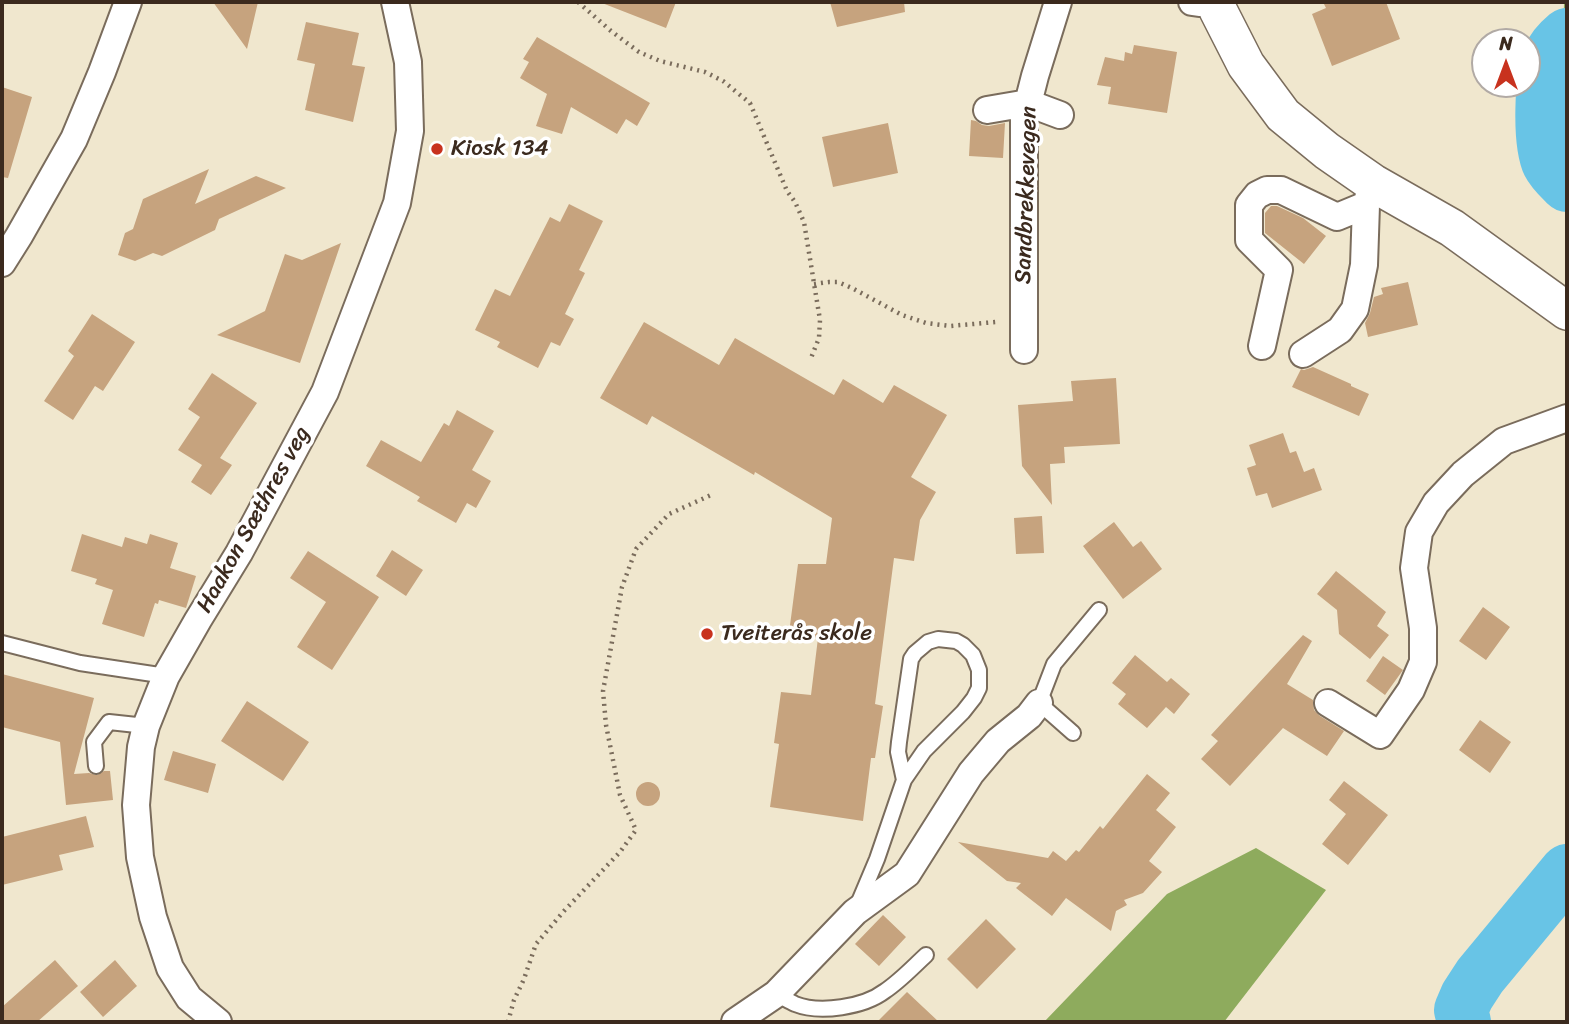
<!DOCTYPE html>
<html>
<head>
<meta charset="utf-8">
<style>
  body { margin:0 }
  #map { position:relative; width:1569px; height:1024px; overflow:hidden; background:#f0e7ce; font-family:Sriracha,sans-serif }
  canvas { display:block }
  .frame { position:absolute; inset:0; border:4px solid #3b2a1e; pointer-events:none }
  .north { position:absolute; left:1471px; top:28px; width:70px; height:70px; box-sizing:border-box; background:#fff; border:2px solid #b1aaa5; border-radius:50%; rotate:0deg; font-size:19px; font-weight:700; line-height:28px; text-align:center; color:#3b2a1e }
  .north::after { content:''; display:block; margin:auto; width:24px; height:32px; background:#c8321e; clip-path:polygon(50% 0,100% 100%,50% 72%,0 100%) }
</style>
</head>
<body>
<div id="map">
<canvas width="1569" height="1024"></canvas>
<div class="frame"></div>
<div class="north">N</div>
</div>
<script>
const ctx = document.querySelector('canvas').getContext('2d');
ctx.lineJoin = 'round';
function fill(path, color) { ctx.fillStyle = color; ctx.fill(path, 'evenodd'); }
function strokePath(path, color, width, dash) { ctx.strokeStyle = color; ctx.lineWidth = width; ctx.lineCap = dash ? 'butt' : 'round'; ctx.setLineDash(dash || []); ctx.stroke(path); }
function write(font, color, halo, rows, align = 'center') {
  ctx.font = font + ' Sriracha,sans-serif'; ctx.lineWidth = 7; ctx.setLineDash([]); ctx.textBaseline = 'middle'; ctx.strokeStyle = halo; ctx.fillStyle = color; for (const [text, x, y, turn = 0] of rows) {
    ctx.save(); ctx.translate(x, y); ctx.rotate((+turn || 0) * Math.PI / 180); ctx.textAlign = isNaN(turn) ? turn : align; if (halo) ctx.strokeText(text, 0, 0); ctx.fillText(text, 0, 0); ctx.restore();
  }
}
fill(new Path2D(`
  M1564 2H1567V119L1562 109Z
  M1256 848 1326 890 1224 1022H1044L1167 894Z`), '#8eab5d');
strokePath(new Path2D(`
  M1567 35C1561 40 1553 48 1550 56 1541 77 1539 143 1549 164 1553 172 1561 179 1567 185
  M1464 1022 1461 1010 1467 996 1480 976 1567 871`), '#68c4e6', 54);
fill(new Path2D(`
  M213 2H258L247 49Z
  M602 2H676L666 28 602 3Z
  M830 2H904L905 12 837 27Z
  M1323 2H1386L1400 39 1332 66 1312 14 1326 8Z
  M306 22 359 33 352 65 365 67 353 122 305 110 315 64 297 60Z
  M537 37 650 103 637 126 626 119 617 134 571 107 562 134 536 126 547 94 520 78 529 62 523 59Z
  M1134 45 1177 52 1167 113 1108 104 1111 87 1097 85 1105 57 1124 61 1125 52 1132 54Z
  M2 87 32 97 8 178 2 177Z
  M971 120 976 121 982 125 989 126 1005 123 1003 158 969 156Z
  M888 123 898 173 833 187 822 137Z
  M209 169 195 204 256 176 286 188 219 219 215 230 162 256 153 253 135 261 118 255 125 233 133 229 143 199Z
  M569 204 603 221 579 270 585 273 565 314 574 319 560 346 551 342 538 368 497 347 500 342 475 330 495 289 510 296 550 217 560 222Z
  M1271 206H1277L1303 218 1326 236 1304 264 1265 233V213Z
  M341 243 300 363 217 335 265 311 285 254 302 260Z
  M1408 282 1418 325 1368 337 1365 323 1370 313 1374 297 1383 294 1381 288Z
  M92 314 135 342 103 391 95 386 73 420 44 401 74 356 68 351Z
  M644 322 719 365 735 338 834 395 843 379 883 403 894 385 947 415 911 477 936 492 920 520 914 561 894 558 875 704 883 706 875 758H871L863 821 770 807 779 744 774 743 781 692 811 695 818 638 789 633 798 564H826L832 518 755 472 754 475 652 416 647 425 600 398Z
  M1313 367 1351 384V386L1369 394 1359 416 1292 387 1301 369 1304 370Z
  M212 373 257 403 220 458 232 465 211 495 191 482 202 465 178 450 200 417 188 409Z
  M1116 378 1120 444 1064 447 1065 463 1050 464 1052 505 1022 466 1018 405 1073 401 1071 381Z
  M457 410 494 431 472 470 491 481 476 508 467 503 456 523 417 501 420 497 366 466 381 440 421 462 444 423 449 426Z
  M1283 433 1290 453 1296 451 1304 472 1314 468 1322 490 1272 508 1267 493 1256 496 1247 468 1256 465 1249 445Z
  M1042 516 1044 553 1016 554 1014 518Z
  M1114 522 1133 547 1141 541 1162 569 1123 599 1083 546Z
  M82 534 122 547 125 537 147 544 150 534 178 543 170 568 196 576 186 608 159 600 158 604 155 603 144 637 102 624 113 590 95 584 97 579 71 571Z
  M392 550 423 570 406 596 376 576Z
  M308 551 379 597 332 670 297 647 326 602 290 578Z
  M1336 571 1386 612 1377 626 1389 635 1370 659 1339 634 1337 610 1317 594Z
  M1483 607 1510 627 1486 660 1459 641Z
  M1303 635 1312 641 1287 684 1313 700 1314 710 1320 716 1344 731 1327 756 1283 728 1230 786 1201 759 1218 741 1211 735Z
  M1135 655 1167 682 1171 678 1190 694 1174 714 1166 707 1147 728 1118 704 1126 694 1112 683Z
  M1383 656 1403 670 1385 695 1366 681Z
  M2 674 94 698 74 774 89 773 97 775 104 771H110L113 800 66 805 60 742 2 727Z
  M247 701 309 742 283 781 221 741Z
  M1480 720 1511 742 1490 773 1459 750Z
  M173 751 216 764 208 793 164 780Z
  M1147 774 1170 793 1156 810 1176 827 1149 861 1162 872 1143 893 1124 900 1127 905 1116 911 1111 931 1066 898 1052 916 1016 888 1021 883 1007 881 958 842 1048 858 1053 851 1066 861 1076 850 1079 852 1100 826 1103 829Z
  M1344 781 1388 815 1348 865 1322 844 1346 814 1329 800Z
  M636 794a12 12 0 1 1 24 0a12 12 0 1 1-24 0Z
  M86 816 94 847 59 855 63 870 2 885V837Z
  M883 915 906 937 879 966 855 944Z
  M986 919 1016 949 977 989 947 959Z
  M55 960 78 986 37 1022H2V1007Z
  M115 960 137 986 103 1017 80 992Z
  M907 992 939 1022H877Z`), '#c6a37e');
const lane = new Path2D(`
  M2 643 80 663 166 676
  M1073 733 1039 703 1054 664 1099 610
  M96 766 94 742 109 722 146 726
  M858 904 877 859 904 780 924 751 963 712 974 698 979 688V670L973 655 963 645 956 641 938 639 928 642 915 653 911 659 899 742 898 752 904 780
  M776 994C782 997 789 1001 795 1004 820 1014 864 1007 885 991 900 981 913 967 926 955`);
const street = new Path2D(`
  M1192 2 1199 3 1204 2
  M987 110 1028 103 1060 115
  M2 263 19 236 74 139 102 72 128 2
  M1262 346 1279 270 1249 240V205L1257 195 1267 190H1281L1337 217 1366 205 1373 183
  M1024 350V119L1035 76 1058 2
  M1303 354 1340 330 1355 309 1364 265 1366 205
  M1328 703 1380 735 1411 690 1423 662V628L1414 568 1419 532 1436 503 1463 474 1504 441 1567 418
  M218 1022 189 998 170 968 153 917 140 857 136 805 141 747 146 726 166 676 198 620 239 553 325 392 397 203 410 131 408 62 395 2
  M735 1022 776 994 855 912 907 874 971 773 998 741 1029 716 1039 703`);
const secondary = new Path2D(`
  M1216 2 1218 10 1246 65 1283 115 1327 151 1373 183 1452 228 1567 311`);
strokePath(lane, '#7a6c5c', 18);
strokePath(street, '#7a6c5c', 30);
strokePath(secondary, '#7a6c5c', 40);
strokePath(new Path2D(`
  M578 2 611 31 639 52 660 61 705 72 723 81 750 103 787 191 795 202 804 222 820 320 819 338 811 358
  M814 284 829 282H838L852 288 902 315 926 323 950 326 996 322
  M508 1022 514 1000 524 979 536 944 564 911 620 852 636 830 620 795 606 725 603 691 622 587 636 549 669 514 711 495`), '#7a6c5c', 4.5, [2, 5]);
strokePath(lane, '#fff', 14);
strokePath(street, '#fff', 26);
strokePath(secondary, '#fff', 37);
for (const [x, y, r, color] of [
  [437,149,7,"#c8321e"],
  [707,634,7,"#c8321e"]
]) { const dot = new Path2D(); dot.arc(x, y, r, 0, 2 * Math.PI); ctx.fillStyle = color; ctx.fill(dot); strokePath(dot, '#fff', 2.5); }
write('23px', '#3b2a1e', '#fff', [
  ["Kiosk 134",451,149],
  ["Tveiterås skole",721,634]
], 'left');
write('23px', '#3b2a1e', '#fff', [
  ["Sandbrekkevegen",1027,195,-88],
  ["Haakon Sæthres veg",254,520,-61]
]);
</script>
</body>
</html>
